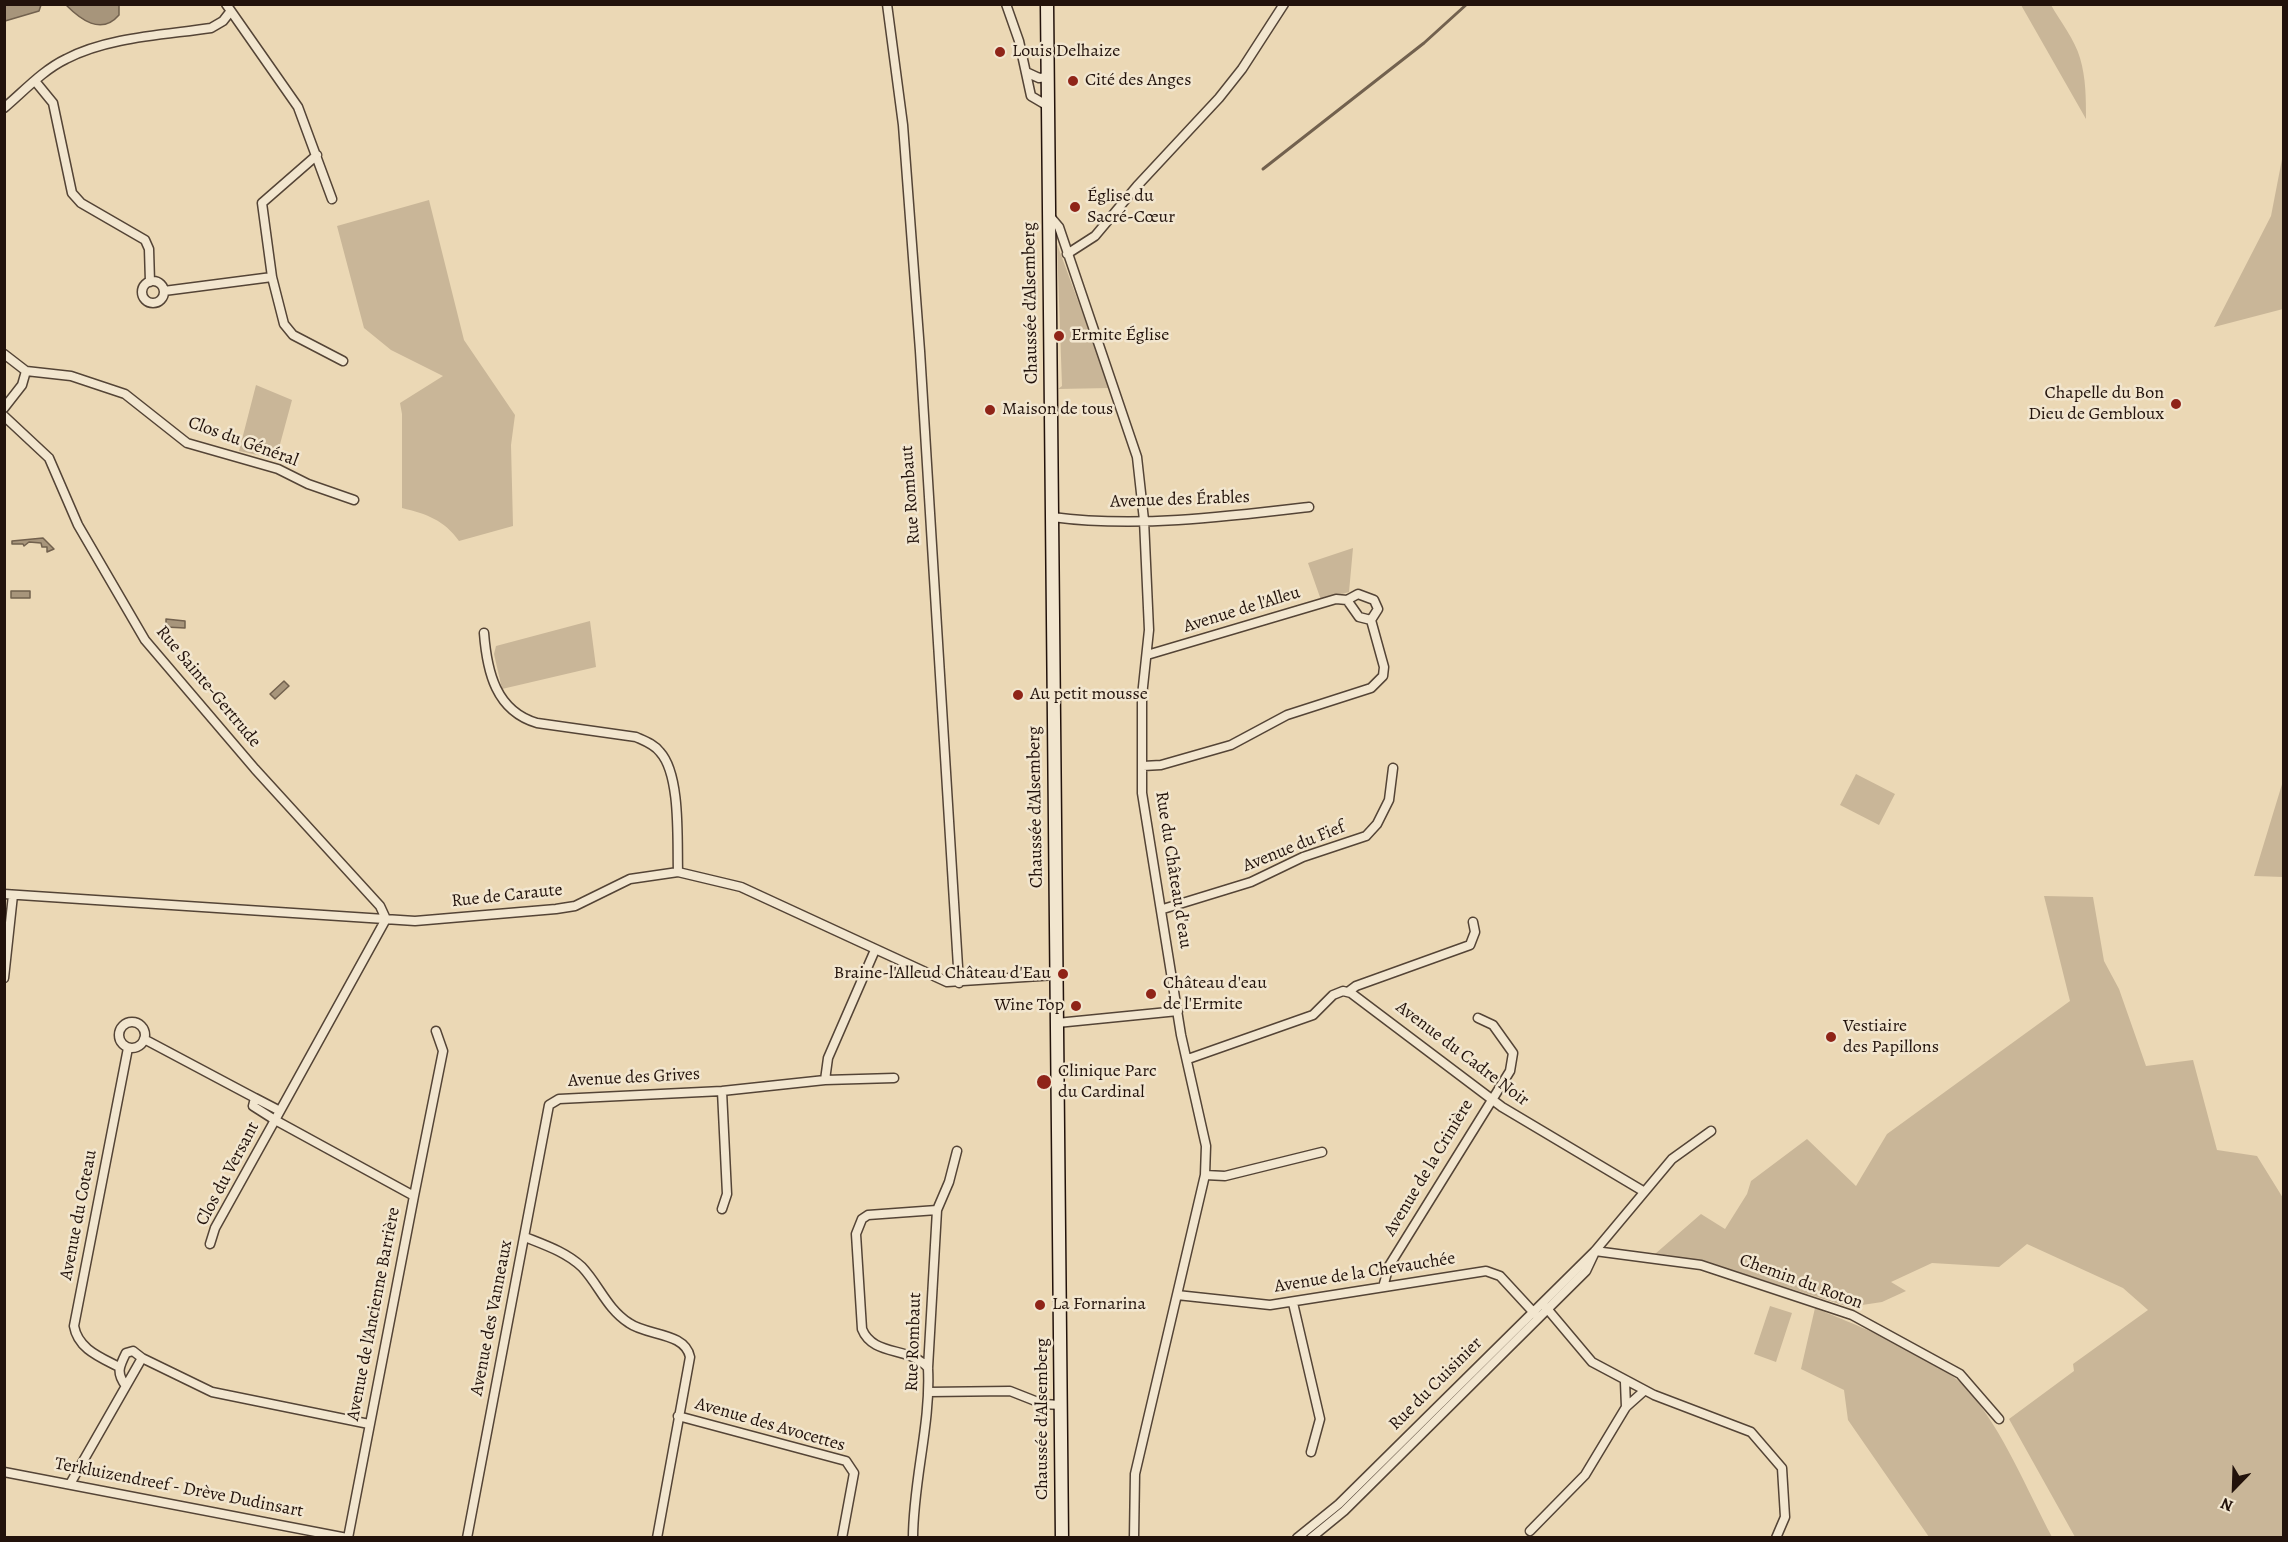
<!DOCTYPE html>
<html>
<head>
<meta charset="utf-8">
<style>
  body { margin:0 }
  #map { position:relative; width:2288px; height:1542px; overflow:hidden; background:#ebd8b5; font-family:Alegreya,serif }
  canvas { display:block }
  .frame { position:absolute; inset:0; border:6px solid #22120b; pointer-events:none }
  .north { position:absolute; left:2204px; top:1458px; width:60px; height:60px; -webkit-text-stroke:4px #f2e6cf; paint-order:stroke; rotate:203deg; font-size:16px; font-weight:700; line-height:24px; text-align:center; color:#22120b }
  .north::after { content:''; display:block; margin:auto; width:21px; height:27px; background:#22120b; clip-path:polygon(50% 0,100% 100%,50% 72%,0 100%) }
</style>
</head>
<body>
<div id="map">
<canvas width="2288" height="1542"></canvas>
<div class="frame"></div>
<div class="north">N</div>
</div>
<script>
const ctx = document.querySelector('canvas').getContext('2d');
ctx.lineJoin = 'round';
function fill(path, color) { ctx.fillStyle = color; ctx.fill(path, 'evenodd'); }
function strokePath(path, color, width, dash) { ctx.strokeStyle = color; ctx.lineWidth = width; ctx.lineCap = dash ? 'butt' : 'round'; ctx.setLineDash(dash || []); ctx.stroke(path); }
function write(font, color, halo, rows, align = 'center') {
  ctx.font = font + ' Alegreya,serif'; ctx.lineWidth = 5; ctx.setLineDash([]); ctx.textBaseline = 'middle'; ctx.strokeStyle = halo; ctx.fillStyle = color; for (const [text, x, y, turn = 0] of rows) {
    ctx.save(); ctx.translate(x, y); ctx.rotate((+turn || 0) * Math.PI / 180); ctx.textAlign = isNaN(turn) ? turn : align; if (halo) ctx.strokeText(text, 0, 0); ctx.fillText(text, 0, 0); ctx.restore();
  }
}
fill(new Path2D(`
  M2021 5H2051C2060 21 2075 40 2080 58 2086 78 2086 99 2086 119Z
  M2283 154V309L2214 327 2271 216Z
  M429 200 464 340 515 415 511 445 513 526 459 541C444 520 427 514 402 508V414L400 403 443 376 391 350 364 328 337 226Z
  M1057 244 1110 388 1058 389 1062 386Z
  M256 385 292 400 276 459 239 451Z
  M1353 548 1349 592 1321 600 1308 563Z
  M590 621 596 667 502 689 494 654 496 646Z
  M1856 774 1895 794 1879 825 1840 805Z
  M2283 781V877L2254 876Z
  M2044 896 2093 897 2104 961 2119 989 2146 1066 2193 1060 2217 1150 2257 1156 2283 1198V1537H2075L2009 1419 2074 1371 2073 1364 2148 1310 2123 1288 2027 1244 1999 1267 1932 1263 1891 1282 1906 1291 1882 1302 1849 1307 1725 1268 1655 1254 1701 1214 1725 1229 1747 1194 1751 1181 1807 1139 1856 1186 1887 1134 2070 1001Z
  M1770 1306 1792 1313 1776 1362 1754 1354Z
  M1815 1308C1856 1325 1939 1357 1968 1390 2004 1432 2026 1488 2052 1537H1929L1848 1420 1844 1390 1801 1369Z`), '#c9b698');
const water = new Path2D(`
  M5 4 41 5 39 11 5 21Z
  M66 5H119V15C101 36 80 19 66 5Z
  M43 538 54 549 47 552V547H42L41 543 29 542 24 546 23 544H12V541Z
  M11 591H30V598H11Z
  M166 619 185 621V628L166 627Z
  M284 681 289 686 275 699 270 694Z`);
fill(water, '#a7957b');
strokePath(water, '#72614e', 1.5);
strokePath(new Path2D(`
  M1263 169 1424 43 1467 4`), '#72614e', 3);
const minor = new Path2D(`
  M226 4 298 107 332 199
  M887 4 903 125 920 351 959 983
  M1006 4 1019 41 1031 96 1048 106
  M1026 72 1039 78 1048 77
  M35 81 53 103 72 193 81 203 145 240 149 249 150 282
  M4 108C24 91 43 70 66 59 108 37 164 35 211 28L223 21 230 12
  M1048 214 1059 227 1137 457 1144 520 1149 630 1142 696V793L1181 1035 1206 1146 1205 1175 1135 1474 1134 1538
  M1067 254 1095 236 1137 186 1219 98 1242 69 1284 4
  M272 277 284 324 293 335 343 361
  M142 292a11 11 0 1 1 22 0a11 11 0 1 1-22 0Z
  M164 291 272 277 262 203 317 155
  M4 354 26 371
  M26 371 71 376 125 394 187 443 278 469 308 484 354 500
  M4 408 22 385 26 371
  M4 416 49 458 78 525 145 640 255 769 380 906 386 919 275 1120 414 1196 348 1538
  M1052 517C1136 528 1225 517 1309 507
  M1347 600 1359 617 1371 620
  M484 633C487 672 496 711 537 723L636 737C645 741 654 744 660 752 681 775 677 841 678 872
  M1147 655 1336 599 1347 600 1358 594 1374 600 1378 609 1371 620
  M1143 766 1161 765 1231 745 1287 715 1371 688 1383 676 1384 667 1371 620
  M4 894 415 921 556 909 575 906 630 879 678 872 741 887 947 982 1056 975
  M1163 909 1251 882 1303 857 1366 836 1377 824 1389 800 1393 768
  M4 978 13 895
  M1348 992 1356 986 1470 945 1475 932 1473 922
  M119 1035a13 13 0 1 1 26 0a13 13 0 1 1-26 0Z
  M1057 1023 1178 1011
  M144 1039 255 1098
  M1188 1059 1313 1015 1333 995 1343 991 1351 993 1502 1107 1643 1191
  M825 1080 894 1078
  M722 1091 727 1194 722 1209
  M1205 1175 1225 1176 1322 1152
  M414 1196 443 1051 436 1031
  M525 1237C545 1245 566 1252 582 1267 599 1285 607 1309 629 1323 647 1336 685 1332 690 1357L657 1538
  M210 1244 215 1228 275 1120 253 1106 255 1098 280 1111
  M1595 1251 1701 1265 1852 1315 1960 1374 1999 1419
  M1383 1287 1389 1266 1510 1071 1513 1053 1493 1025 1478 1018
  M1177 1295 1270 1305 1486 1271 1500 1276 1536 1315
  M1293 1303 1320 1419 1311 1452
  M1544 1305 1592 1362 1654 1395 1751 1432 1782 1468 1785 1517 1776 1538
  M133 1351 142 1358 126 1386C116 1373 119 1367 126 1353Z
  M142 1358 212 1392 369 1424
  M119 1367C100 1357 78 1349 74 1326L128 1048
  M928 1368C910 1346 873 1357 862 1329L856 1234 862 1219 868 1215 937 1210
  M1625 1382 1626 1407
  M929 1392 1010 1391 1043 1404 1061 1405
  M678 1416 846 1461 854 1473 842 1538
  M4 1472 347 1538
  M70 1484 126 1386
  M1530 1531 1585 1475 1626 1407 1644 1391
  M467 1538 549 1105 559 1099 722 1091 825 1080 828 1058 875 950
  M913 1538C913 1481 931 1424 928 1368L937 1210 949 1182 957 1151
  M1297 1538 1339 1504 1595 1251 1672 1159 1711 1131
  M1311 1538 1344 1511 1586 1271 1594 1254`);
const secondary = new Path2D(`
  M1047 4 1062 1538`);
strokePath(minor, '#544436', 11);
strokePath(secondary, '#22120b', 15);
strokePath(minor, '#f2e6cf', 8);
strokePath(secondary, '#f2e6cf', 12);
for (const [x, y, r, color] of [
  [1000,52,6,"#8f2418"],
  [1073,81,6,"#8f2418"],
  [1075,207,6,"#8f2418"],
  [1059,336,6,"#8f2418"],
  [2176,404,6,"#8f2418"],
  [990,410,6,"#8f2418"],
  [1018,695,6,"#8f2418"],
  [1063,974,6,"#8f2418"],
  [1151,994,6,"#8f2418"],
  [1076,1006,6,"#8f2418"],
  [1831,1037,6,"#8f2418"],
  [1044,1082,8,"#8f2418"],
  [1040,1305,6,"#8f2418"]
]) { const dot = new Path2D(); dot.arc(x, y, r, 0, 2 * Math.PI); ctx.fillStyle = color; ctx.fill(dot); strokePath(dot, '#f2e6cf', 2); }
write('18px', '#22120b', '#f2e6cf', [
  ["Louis Delhaize",1012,52],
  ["Cité des Anges",1085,81],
  ["Église du",1087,197],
  ["Sacré-Cœur",1087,218],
  ["Ermite Église",1071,336],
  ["Chapelle du Bon",2164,394,"right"],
  ["Dieu de Gembloux",2164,415,"right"],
  ["Maison de tous",1002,410],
  ["Au petit mousse",1030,695],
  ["Braine-l'Alleud Château d'Eau",1051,974,"right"],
  ["Château d'eau",1163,984],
  ["de l'Ermite",1163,1005],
  ["Wine Top",1064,1006,"right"],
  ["Vestiaire",1843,1027],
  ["des Papillons",1843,1048],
  ["Clinique Parc",1058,1072],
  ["du Cardinal",1058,1093],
  ["La Fornarina",1052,1305]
], 'left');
write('18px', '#22120b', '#f2e6cf', [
  ["Chaussée d'Alsemberg",1031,303,-91],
  ["Clos du Général",243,442,20],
  ["Rue Rombaut",911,495,-94],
  ["Avenue des Érables",1180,500,-2],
  ["Avenue de l'Alleu",1242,610,-17],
  ["Rue Sainte-Gertrude",208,687,50],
  ["Chaussée d'Alsemberg",1036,807,-91],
  ["Avenue du Fief",1294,847,-22],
  ["Rue du Château d'eau",1173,870,81],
  ["Rue de Caraute",507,896,-6],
  ["Avenue du Cadre Noir",1462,1054,37],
  ["Avenue des Grives",634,1078,-3],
  ["Avenue de la Crinière",1429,1168,-59],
  ["Clos du Versant",228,1174,-62],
  ["Avenue du Coteau",79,1215,-79],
  ["Avenue de la Chevauchée",1365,1273,-9],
  ["Chemin du Roton",1801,1282,20],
  ["Avenue de l'Ancienne Barrière",374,1314,-79],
  ["Avenue des Vanneaux",492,1318,-79],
  ["Rue Rombaut",914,1342,-88],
  ["Rue du Cuisinier",1436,1384,-45],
  ["Chaussée d'Alsemberg",1043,1419,-90],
  ["Avenue des Avocettes",770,1425,16],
  ["Terkluizendreef - Drève Dudinsart",179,1488,11]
]);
</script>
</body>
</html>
